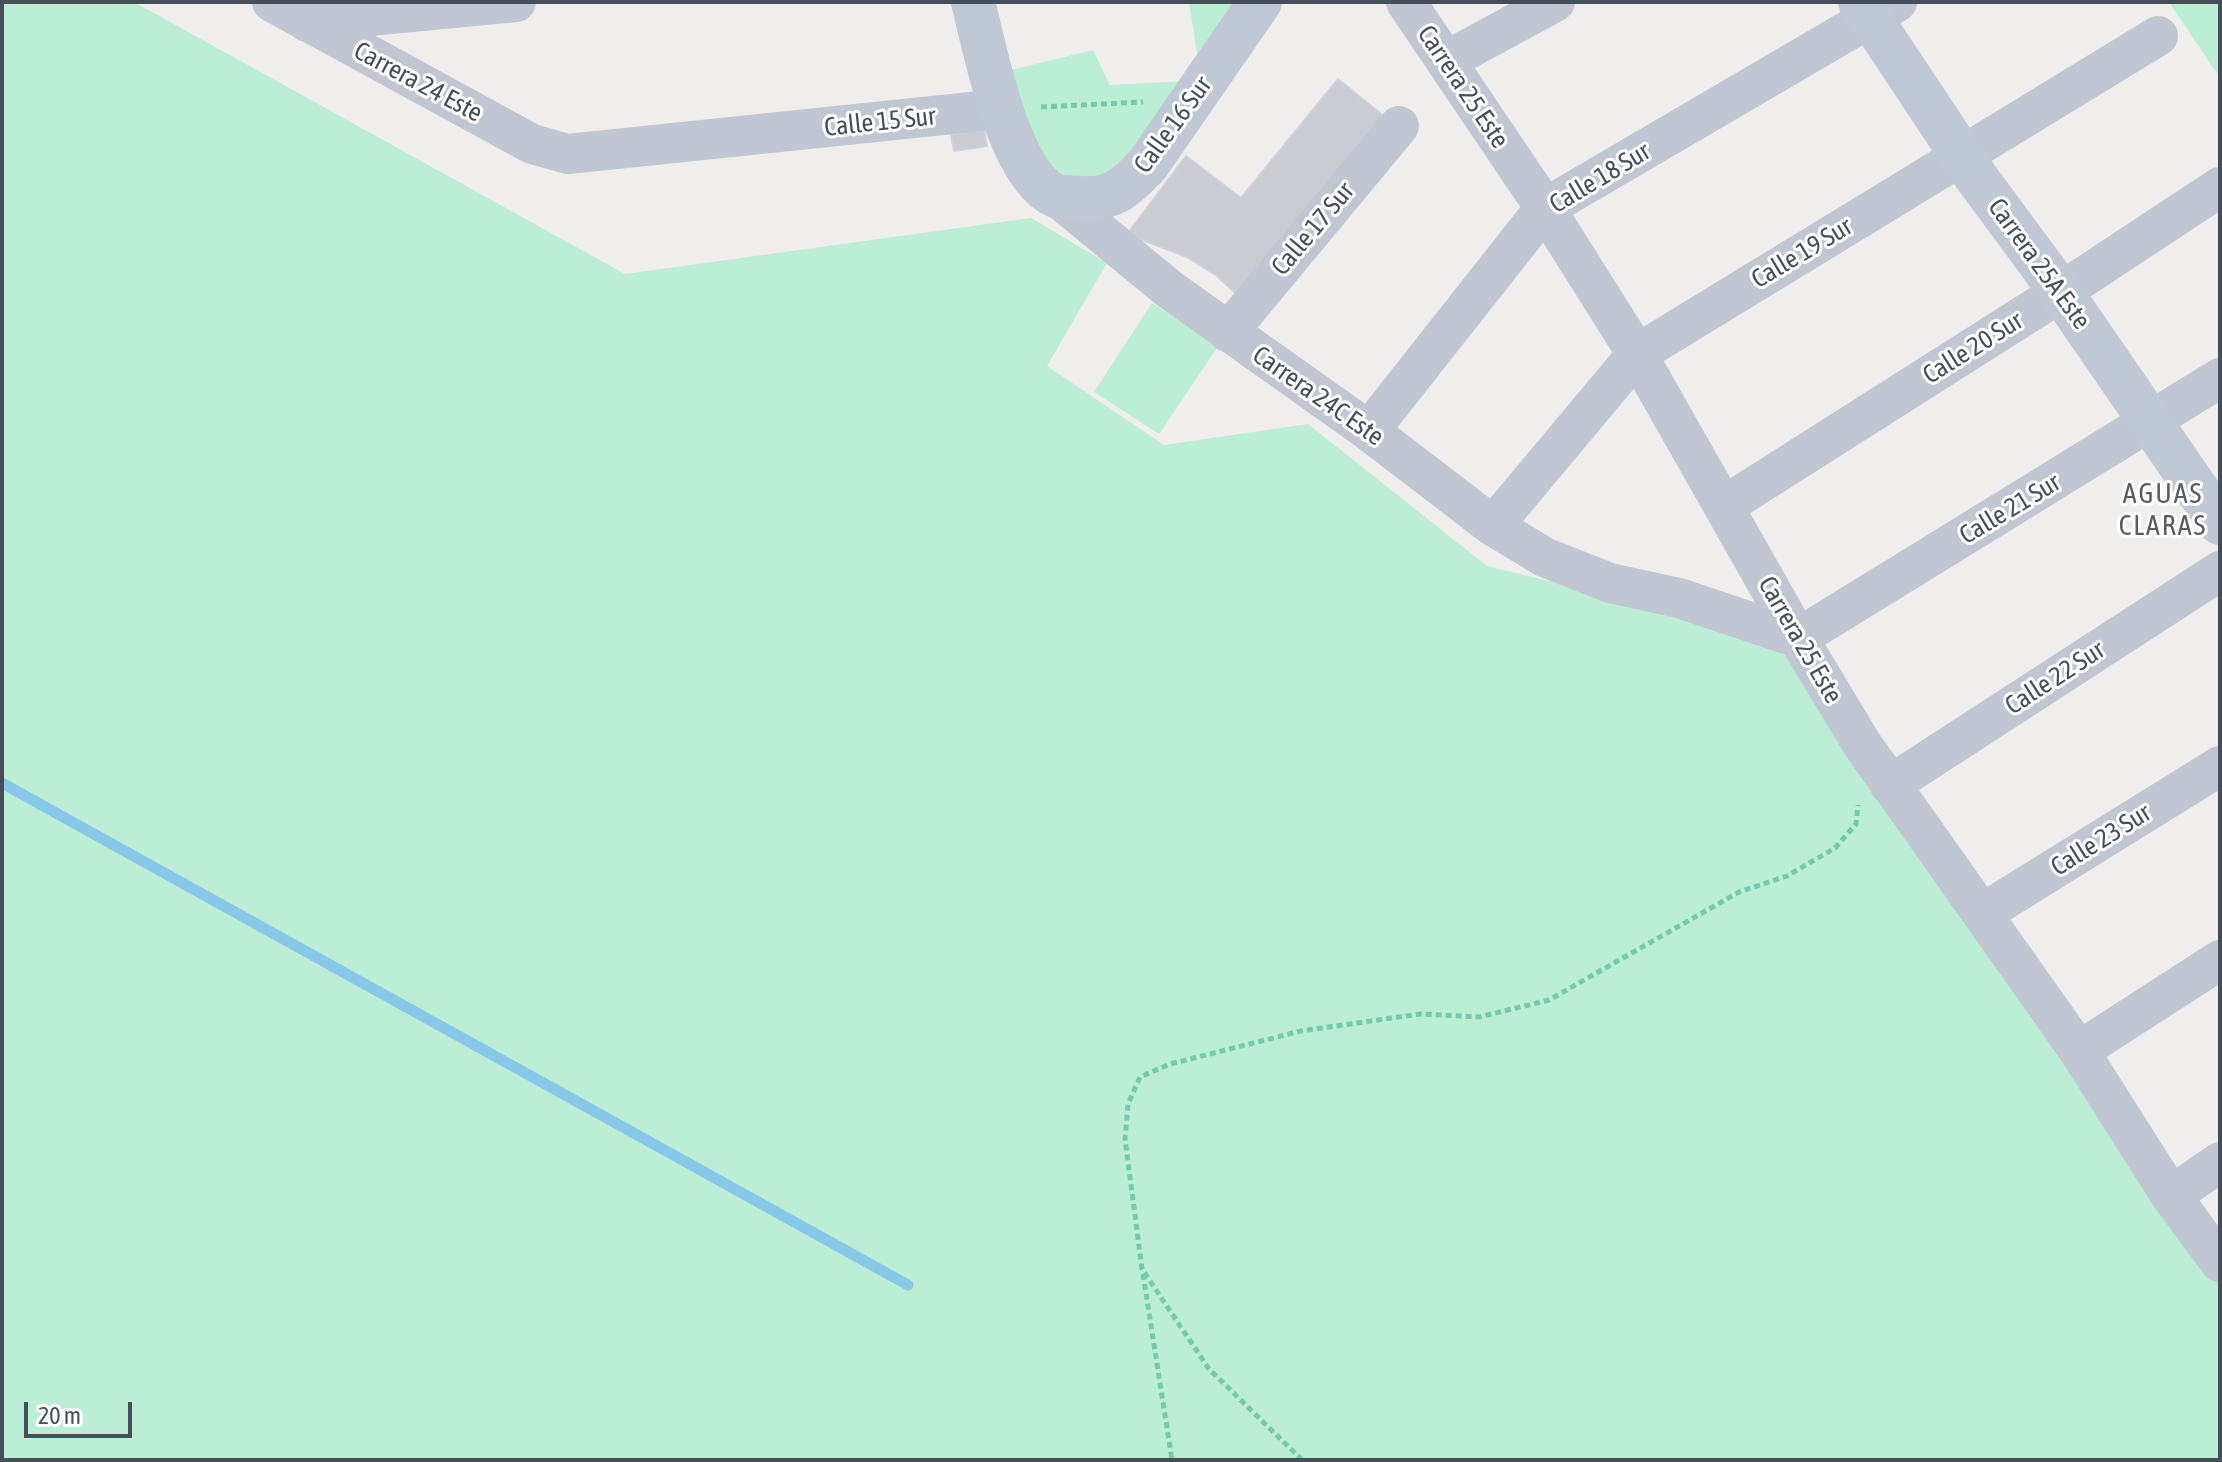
<!DOCTYPE html>
<html>
<head>
<meta charset="utf-8">
<style>
  body { margin:0 }
  #map { position:relative; width:2222px; height:1462px; overflow:hidden; background:#f0eded; font-family:"Asap Condensed",sans-serif }
  canvas { display:block }
  .frame { position:absolute; inset:0; border:4px solid #464e5a; pointer-events:none }
  .scale { position:absolute; left:24px; top:1402px; width:108px; height:36px; box-sizing:border-box; border:4px solid #464e5a; border-top:0; padding-left:10px; font-size:24px; line-height:28px; white-space:nowrap; color:#464e5a; -webkit-text-stroke:6px #fff; paint-order:stroke }
</style>
</head>
<body>
<div id="map">
<canvas width="2222" height="1462"></canvas>
<div class="frame"></div>
<div class="scale">20 m</div>
</div>
<script>
const ctx = document.querySelector('canvas').getContext('2d');
ctx.lineJoin = 'round';
function fill(path, color) { ctx.fillStyle = color; ctx.fill(path, 'evenodd'); }
function strokePath(path, color, width, dash) { ctx.strokeStyle = color; ctx.lineWidth = width; ctx.lineCap = dash ? 'butt' : 'round'; ctx.setLineDash(dash || []); ctx.stroke(path); }
function write(font, color, halo, rows, align = 'center') {
  ctx.font = font + ' "Asap Condensed",sans-serif'; ctx.lineWidth = 6; ctx.setLineDash([]); ctx.textBaseline = 'middle'; ctx.strokeStyle = halo; ctx.fillStyle = color; for (const [text, x, y, turn = 0] of rows) {
    ctx.save(); ctx.translate(x, y); ctx.rotate((+turn || 0) * Math.PI / 180); ctx.textAlign = isNaN(turn) ? turn : align; if (halo) ctx.strokeText(text, 0, 0); ctx.fillText(text, 0, 0); ctx.restore();
  }
}
fill(new Path2D(`
  M2 2H134L625 274 1031 218 1107 263 1047 366 1164 445 1308 424 1487 566 1810 644 2220 1229V1460H2Z
  M1189 2H1241L1199 65Z
  M2169 2H2220V78Z
  M1093 50 1110 85 1187 81 1121 177 1070 184 1043 164 1028 139 1011 70Z
  M1152 303 1219 345 1159 434 1094 392Z`), '#bbeed5');
strokePath(new Path2D(`
  M2 783 908 1285`), '#88c9ea', 11);
const building = new Path2D(`
  M1338 79 1386 118 1247 304 1217 276 1187 257 1127 234 1186 156 1241 198Z
  M984 130 987 146 954 151 951 135Z`);
fill(building, '#cacbd3');
strokePath(building, '#d1d2d9', 2);
strokePath(new Path2D(`
  M1041 107 1143 102
  M1143 1274 1172 1460
  M1302 1460 1209 1369 1142 1269 1125 1139 1128 1104 1140 1077 1170 1064 1301 1031 1420 1014 1479 1017 1549 1000 1739 892 1787 876 1835 848 1856 824 1858 805`), '#74cbac', 5, [6, 4]);
strokePath(new Path2D(`
  M272 2 532 144 568 154 1000 109
  M1406 2 1545 208 1637 354 1798 638 1862 744 2079 1051 2171 1196 2220 1262
  M307 22 516 2
  M1446 61 1555 2
  M1056 196 1169 289 1369 431 1493 526 1544 557 1610 583 1679 598 1798 638 2220 378
  M1228 332 1399 126
  M1369 431 1545 208 1897 2
  M1724 506 2061 292 2220 187
  M1493 526 1637 354 2158 36
  M1890 785 2220 571
  M1983 913 2220 766
  M2079 1051 2220 960
  M2171 1196 2220 1162`), '#c0c7d2', 40);
strokePath(new Path2D(`
  M973 2C985 48 1008 176 1056 196 1063 198 1073 197 1081 198 1112 201 1128 186 1148 164L1260 2
  M1860 2 1976 177 2061 292 2220 523`), '#c0c8d6', 44);
write('26px', '#464e5a', '#fff', [
  ["Carrera 24 Este",418,82,28],
  ["Carrera 25 Este",1463,87,56],
  ["Calle 15 Sur",880,122,-6],
  ["Calle 16 Sur",1173,125,-54],
  ["Calle 18 Sur",1600,178,-31],
  ["Calle 17 Sur",1313,229,-50],
  ["Calle 19 Sur",1802,253,-31],
  ["Carrera 25A Este",2039,264,54],
  ["Calle 20 Sur",1973,348,-32],
  ["Carrera 24C Este",1318,396,35],
  ["Calle 21 Sur",2010,509,-31],
  ["Carrera 25 Este",1800,640,60],
  ["Calle 22 Sur",2055,678,-33],
  ["Calle 23 Sur",2101,840,-32]
]);
ctx.letterSpacing = '2px';
write('28px', '#5a5c62', '#fff', [
  ["AGUAS",2163,494],
  ["CLARAS",2163,526]
]);
ctx.letterSpacing = '0px';
</script>
</body>
</html>
